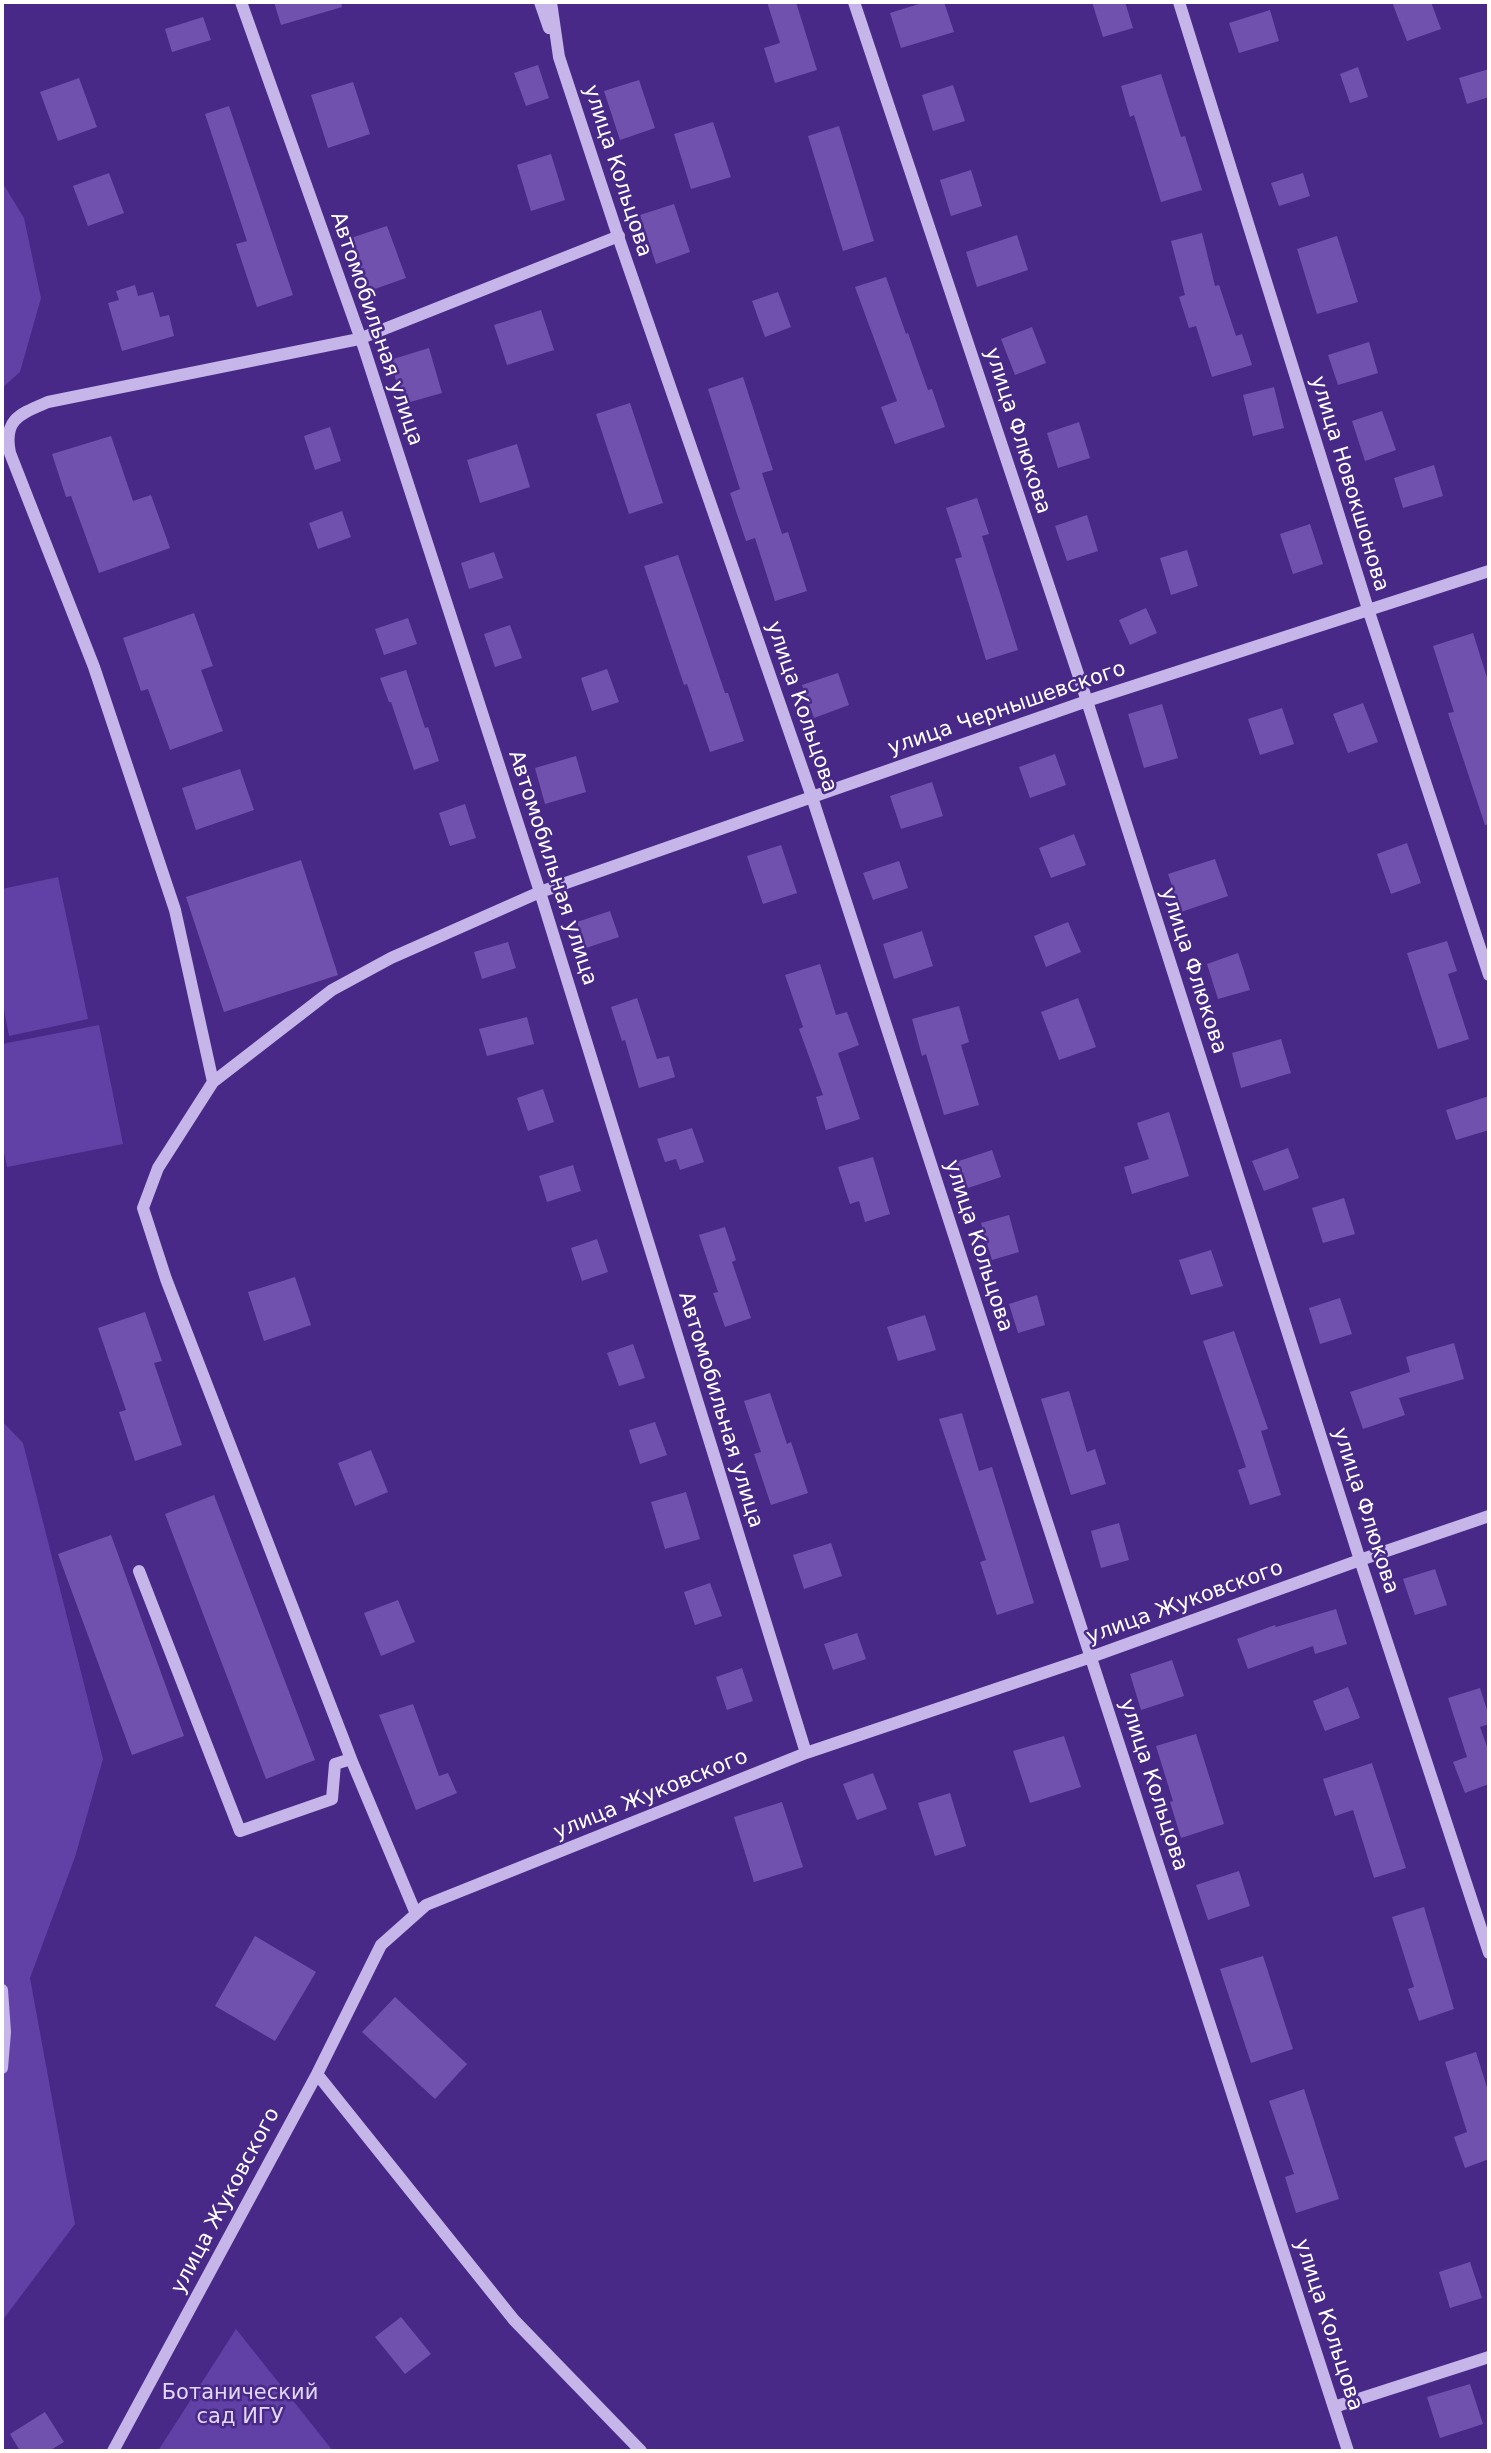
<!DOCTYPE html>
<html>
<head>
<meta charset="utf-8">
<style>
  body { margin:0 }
  #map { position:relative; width:1491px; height:2453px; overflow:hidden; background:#482987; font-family:"DejaVu Sans",sans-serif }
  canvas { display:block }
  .frame { position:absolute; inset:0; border:4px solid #fff; pointer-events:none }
</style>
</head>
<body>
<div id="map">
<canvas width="1491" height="2453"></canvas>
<div class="frame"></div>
</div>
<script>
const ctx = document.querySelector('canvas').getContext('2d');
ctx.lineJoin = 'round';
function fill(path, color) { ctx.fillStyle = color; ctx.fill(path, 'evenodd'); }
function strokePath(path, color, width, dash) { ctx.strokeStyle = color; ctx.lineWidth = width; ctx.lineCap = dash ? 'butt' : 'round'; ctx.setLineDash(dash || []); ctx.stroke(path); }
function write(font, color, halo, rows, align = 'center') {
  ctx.font = font + ' "DejaVu Sans",sans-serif'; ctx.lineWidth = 5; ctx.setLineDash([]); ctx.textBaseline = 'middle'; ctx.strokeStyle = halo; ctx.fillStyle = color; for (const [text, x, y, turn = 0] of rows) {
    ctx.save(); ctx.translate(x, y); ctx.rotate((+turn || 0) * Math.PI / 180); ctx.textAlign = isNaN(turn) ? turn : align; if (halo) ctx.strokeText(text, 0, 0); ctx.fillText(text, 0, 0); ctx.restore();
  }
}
fill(new Path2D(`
  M2 182 24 218 41 298 20 372 2 388Z
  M58 877 88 1019 9 1036 2 999V889Z
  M99 1025 123 1144 7 1167 2 1142V1044Z
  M2 1421 23 1443 103 1759 75 1857 30 1978 75 2224 2 2321Z
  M236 2329 333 2451H158Z`), '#6141a5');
fill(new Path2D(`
  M274 2H341L342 7 281 25Z
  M767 2H796L817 70 775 83 764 48 780 43Z
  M925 2H944L954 32 901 48 890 13Z
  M1092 2H1125L1133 28 1103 37Z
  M1392 2H1431L1441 29 1407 41Z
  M1270 10 1279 41 1239 53 1229 23Z
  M203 17 211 40 172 52 165 29Z
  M538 65 549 98 526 106 514 73Z
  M1358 67 1368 97 1350 103 1340 74Z
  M1489 69V97L1467 104 1459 78Z
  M1161 74 1181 137 1185 136 1202 190 1161 202 1134 115 1130 117 1121 86Z
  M79 78 97 127 58 141 40 92Z
  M639 80 655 128 620 140 604 91Z
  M353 82 370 134 328 148 311 95Z
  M953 85 965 121 933 131 922 95Z
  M229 106 293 295 257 307 236 244 247 241 205 114Z
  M713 122 731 177 691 189 674 134Z
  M839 126 874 241 843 251 808 136Z
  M551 154 565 200 531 211 517 165Z
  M971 170 982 206 951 216 940 180Z
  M109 173 124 213 88 226 73 186Z
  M1303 173 1310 196 1279 206 1271 183Z
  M674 204 690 252 656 264 640 215Z
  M387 226 406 278 369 291 351 238Z
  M1202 233 1215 286 1219 285 1236 336 1242 334 1252 365 1212 377 1196 326 1189 328 1179 297 1185 295 1171 241Z
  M1017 235 1028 270 977 287 966 252Z
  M1337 236 1358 302 1317 314 1297 249Z
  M886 277 906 334 908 333 928 390 932 389 945 427 895 444 881 407 897 401 855 287Z
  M135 285 138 296 153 292 160 317 169 315 174 336 122 351 108 303 119 300 116 291Z
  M778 292 791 327 765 337 752 301Z
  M541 310 554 350 507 365 494 325Z
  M1032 327 1046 363 1015 375 1001 339Z
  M1369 342 1378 373 1338 385 1328 355Z
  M429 348 442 393 403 404 390 360Z
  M743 377 773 470 762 473 782 534 788 532 807 591 775 601 755 538 746 541 730 493 740 489 708 389Z
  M1274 387 1284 428 1253 436 1243 395Z
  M630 403 663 503 629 514 596 414Z
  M1382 411 1396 450 1365 461 1352 421Z
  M1079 422 1090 458 1058 468 1047 433Z
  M330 427 341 461 315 470 304 436Z
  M111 436 133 501 151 495 170 548 99 573 71 496 66 497 52 454Z
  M517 444 530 487 480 503 467 460Z
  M1434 465 1443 496 1403 508 1394 478Z
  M977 498 989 534 982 536 1018 650 986 660 955 559 962 557 946 508Z
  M342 511 351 537 318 549 309 523Z
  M1087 515 1098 551 1067 561 1055 526Z
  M1310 524 1323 564 1293 574 1280 534Z
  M1187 550 1198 586 1171 595 1160 558Z
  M494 552 503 578 469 589 461 563Z
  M678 555 725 693H728L744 741 710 752 687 684 684 685 644 566Z
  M1146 608 1157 633 1130 645 1119 620Z
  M194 613 213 666 201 670 223 731 170 750 148 689 141 691 123 638Z
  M408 618 417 644 384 655 375 629Z
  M510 625 522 658 495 667 484 634Z
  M1473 633 1489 684V824L1485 825 1448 713 1454 712 1433 646Z
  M607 669 619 702 592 711 581 678Z
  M406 670 425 728 428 727 439 761 414 770 391 702H389L380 678Z
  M838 673 849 705 814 718 802 685Z
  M1363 703 1378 742 1348 753 1333 714Z
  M1162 704 1178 758 1144 768 1128 714Z
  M1282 708 1294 744 1260 755 1248 719Z
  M1055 754 1066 785 1030 798 1019 767Z
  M576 756 586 792 545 804 535 768Z
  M240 769 254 810 196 830 182 788Z
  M932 782 943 816 901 829 890 796Z
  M465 804 476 838 450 846 439 813Z
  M1074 834 1086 865 1051 878 1039 848Z
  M1407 843 1421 883 1391 894 1377 854Z
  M781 845 797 893 763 904 747 856Z
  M1215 859 1228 896 1181 912 1168 874Z
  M301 860 338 975 224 1012 186 897Z
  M899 861 908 888 873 900 863 873Z
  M610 911 619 937 586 948 577 922Z
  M1068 922 1081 952 1046 967 1034 936Z
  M922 931 933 966 894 979 883 944Z
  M1447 941 1457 971 1448 974 1469 1039 1438 1049 1407 953Z
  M508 942 516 968 482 979 474 952Z
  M1238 953 1250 990 1218 999 1207 964Z
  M820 964 836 1015 847 1012 859 1045 838 1053 860 1119 826 1130 816 1097 823 1095 799 1029 803 1027 785 975Z
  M637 998 657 1059 669 1056 675 1077 639 1088 625 1040 622 1041 611 1007Z
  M1078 998 1096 1047 1059 1060 1041 1012Z
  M959 1006 969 1042 961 1045 979 1105 944 1115 926 1054 922 1056 912 1019Z
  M527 1017 534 1044 487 1056 479 1029Z
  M1281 1039 1291 1073 1241 1088 1232 1053Z
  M543 1089 554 1122 528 1131 517 1098Z
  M1489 1096V1130L1456 1140 1446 1110Z
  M1169 1112 1189 1176 1132 1194 1124 1167 1149 1159 1137 1123Z
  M692 1128 704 1162 680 1170 676 1159 665 1162 657 1139Z
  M1288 1148 1299 1178 1264 1191 1252 1161Z
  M992 1150 1001 1177 965 1189 956 1162Z
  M873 1157 890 1214 865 1222 859 1201 850 1204 838 1167Z
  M573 1165 581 1191 547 1202 539 1176Z
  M1344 1198 1355 1234 1323 1243 1312 1208Z
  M1009 1215 1019 1252 992 1260 981 1223Z
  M725 1227 736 1260 732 1262 751 1318 725 1327 713 1293 718 1292 699 1235Z
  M597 1239 608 1272 582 1281 571 1248Z
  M1211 1250 1223 1286 1191 1295 1179 1260Z
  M295 1277 311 1325 264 1341 248 1292Z
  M1037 1295 1045 1325 1018 1333 1009 1304Z
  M1340 1298 1352 1334 1320 1344 1309 1308Z
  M145 1312 162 1361 154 1363 182 1445 135 1461 119 1412 126 1410 98 1328Z
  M925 1315 936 1350 898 1361 887 1327Z
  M1234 1331 1268 1429 1261 1431 1281 1495 1250 1505 1238 1470 1246 1467 1203 1341Z
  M1454 1343 1464 1379 1399 1398 1405 1415 1363 1429 1350 1392 1410 1372 1406 1357Z
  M633 1344 645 1378 619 1386 607 1353Z
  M1069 1391 1087 1452 1095 1449 1106 1484 1071 1495 1041 1399Z
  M770 1393 787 1444 791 1442 808 1493 771 1505 754 1454 761 1452 744 1401Z
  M962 1413 979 1471 992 1467 1034 1603 997 1615 980 1562 986 1560 939 1419Z
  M655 1422 667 1455 640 1464 629 1430Z
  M371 1450 388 1492 355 1506 338 1463Z
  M686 1492 700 1539 665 1549 651 1502Z
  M214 1495 315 1760 266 1779 165 1514Z
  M1119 1523 1129 1560 1101 1568 1091 1531Z
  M111 1535 184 1736 132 1755 58 1554Z
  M831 1543 842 1576 804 1589 793 1555Z
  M1435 1569 1447 1605 1415 1615 1403 1579Z
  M710 1583 722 1616 695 1625 684 1592Z
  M398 1600 415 1642 381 1656 364 1613Z
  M1336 1609 1347 1644 1315 1654 1313 1646 1248 1669 1237 1639 1275 1625 1276 1627Z
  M857 1633 866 1659 833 1670 824 1644Z
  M1172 1660 1184 1696 1141 1710 1130 1674Z
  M742 1668 753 1701 727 1710 716 1677Z
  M1348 1687 1360 1718 1325 1731 1313 1701Z
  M1480 1688 1489 1716V1724L1480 1727 1489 1752V1784L1465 1793 1453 1762 1467 1757 1448 1698Z
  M413 1704 439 1776 448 1773 457 1793 416 1810 379 1715Z
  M1196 1734 1224 1824 1181 1838 1170 1802 1173 1801 1156 1746Z
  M1064 1736 1081 1787 1030 1803 1013 1751Z
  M1372 1763 1406 1868 1374 1878 1353 1810 1335 1816 1323 1779Z
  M873 1773 887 1809 857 1820 843 1784Z
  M950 1793 966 1846 935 1856 918 1803Z
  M782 1802 803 1867 754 1882 734 1817Z
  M1239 1871 1250 1906 1208 1920 1196 1885Z
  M1424 1907 1454 2009 1419 2021 1408 1989 1414 1987 1392 1917Z
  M255 1936 316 1972 275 2041 215 2006Z
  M1263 1956 1293 2049 1251 2063 1220 1969Z
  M395 1997 467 2064 435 2099 362 2032Z
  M1476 2052 1489 2094V2159L1465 2168 1454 2137 1467 2132 1445 2062Z
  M1304 2089 1339 2199 1296 2213 1285 2177 1294 2174 1269 2101Z
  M1470 2262 1482 2298 1450 2308 1439 2272Z
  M401 2317 431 2354 405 2374 375 2337Z
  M1470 2384 1483 2424 1440 2438 1427 2397Z
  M45 2412 64 2442 49 2451H20L10 2434Z`), '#7052ae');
strokePath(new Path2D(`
  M241 2 364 348 540 892 806 1753
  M540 2 549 28
  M551 2 559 57 621 245 812 797 1348 2451
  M854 2 1087 701 1360 1560 1489 1953
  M1179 2 1368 609 1489 975
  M213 1082 175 910 94 667 10 453C3 419 20 414 48 402L359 339 619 236
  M139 1571 240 1831 332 1799 335 1764 351 1759 166 1279 143 1208 158 1168 213 1082 332 990 391 958 540 892 1087 701 1489 571
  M351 1759 416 1914
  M2 1990 5 2032 2 2068
  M317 2074 514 2320 641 2451
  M1334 2407 1489 2357
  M113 2451 317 2074 381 1945 426 1905 806 1753 1091 1657 1360 1560 1489 1516`), '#c5b5e8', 12);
write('21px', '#fff', '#482987', [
  ["улица Кольцова",617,171,72],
  ["Автомобильная улица",376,329,71],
  ["улица Флюкова",1017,431,72],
  ["улица Новокшонова",1349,484,73],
  ["улица Кольцова",801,707,71],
  ["улица Чернышевского",1007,709,-19],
  ["Автомобильная улица",552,868,72],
  ["улица Флюкова",1193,971,72],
  ["улица Кольцова",978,1246,72],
  ["Автомобильная улица",720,1410,73],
  ["улица Флюкова",1365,1511,72],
  ["улица Жуковского",1185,1603,-20],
  ["улица Кольцова",1153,1785,72],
  ["улица Жуковского",651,1795,-22],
  ["улица Жуковского",226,2201,-62],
  ["улица Кольцова",1328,2325,72]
]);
write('21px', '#e2d8f6', '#482987', [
  ["Ботанический",240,2394],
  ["сад ИГУ",240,2418]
]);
</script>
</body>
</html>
